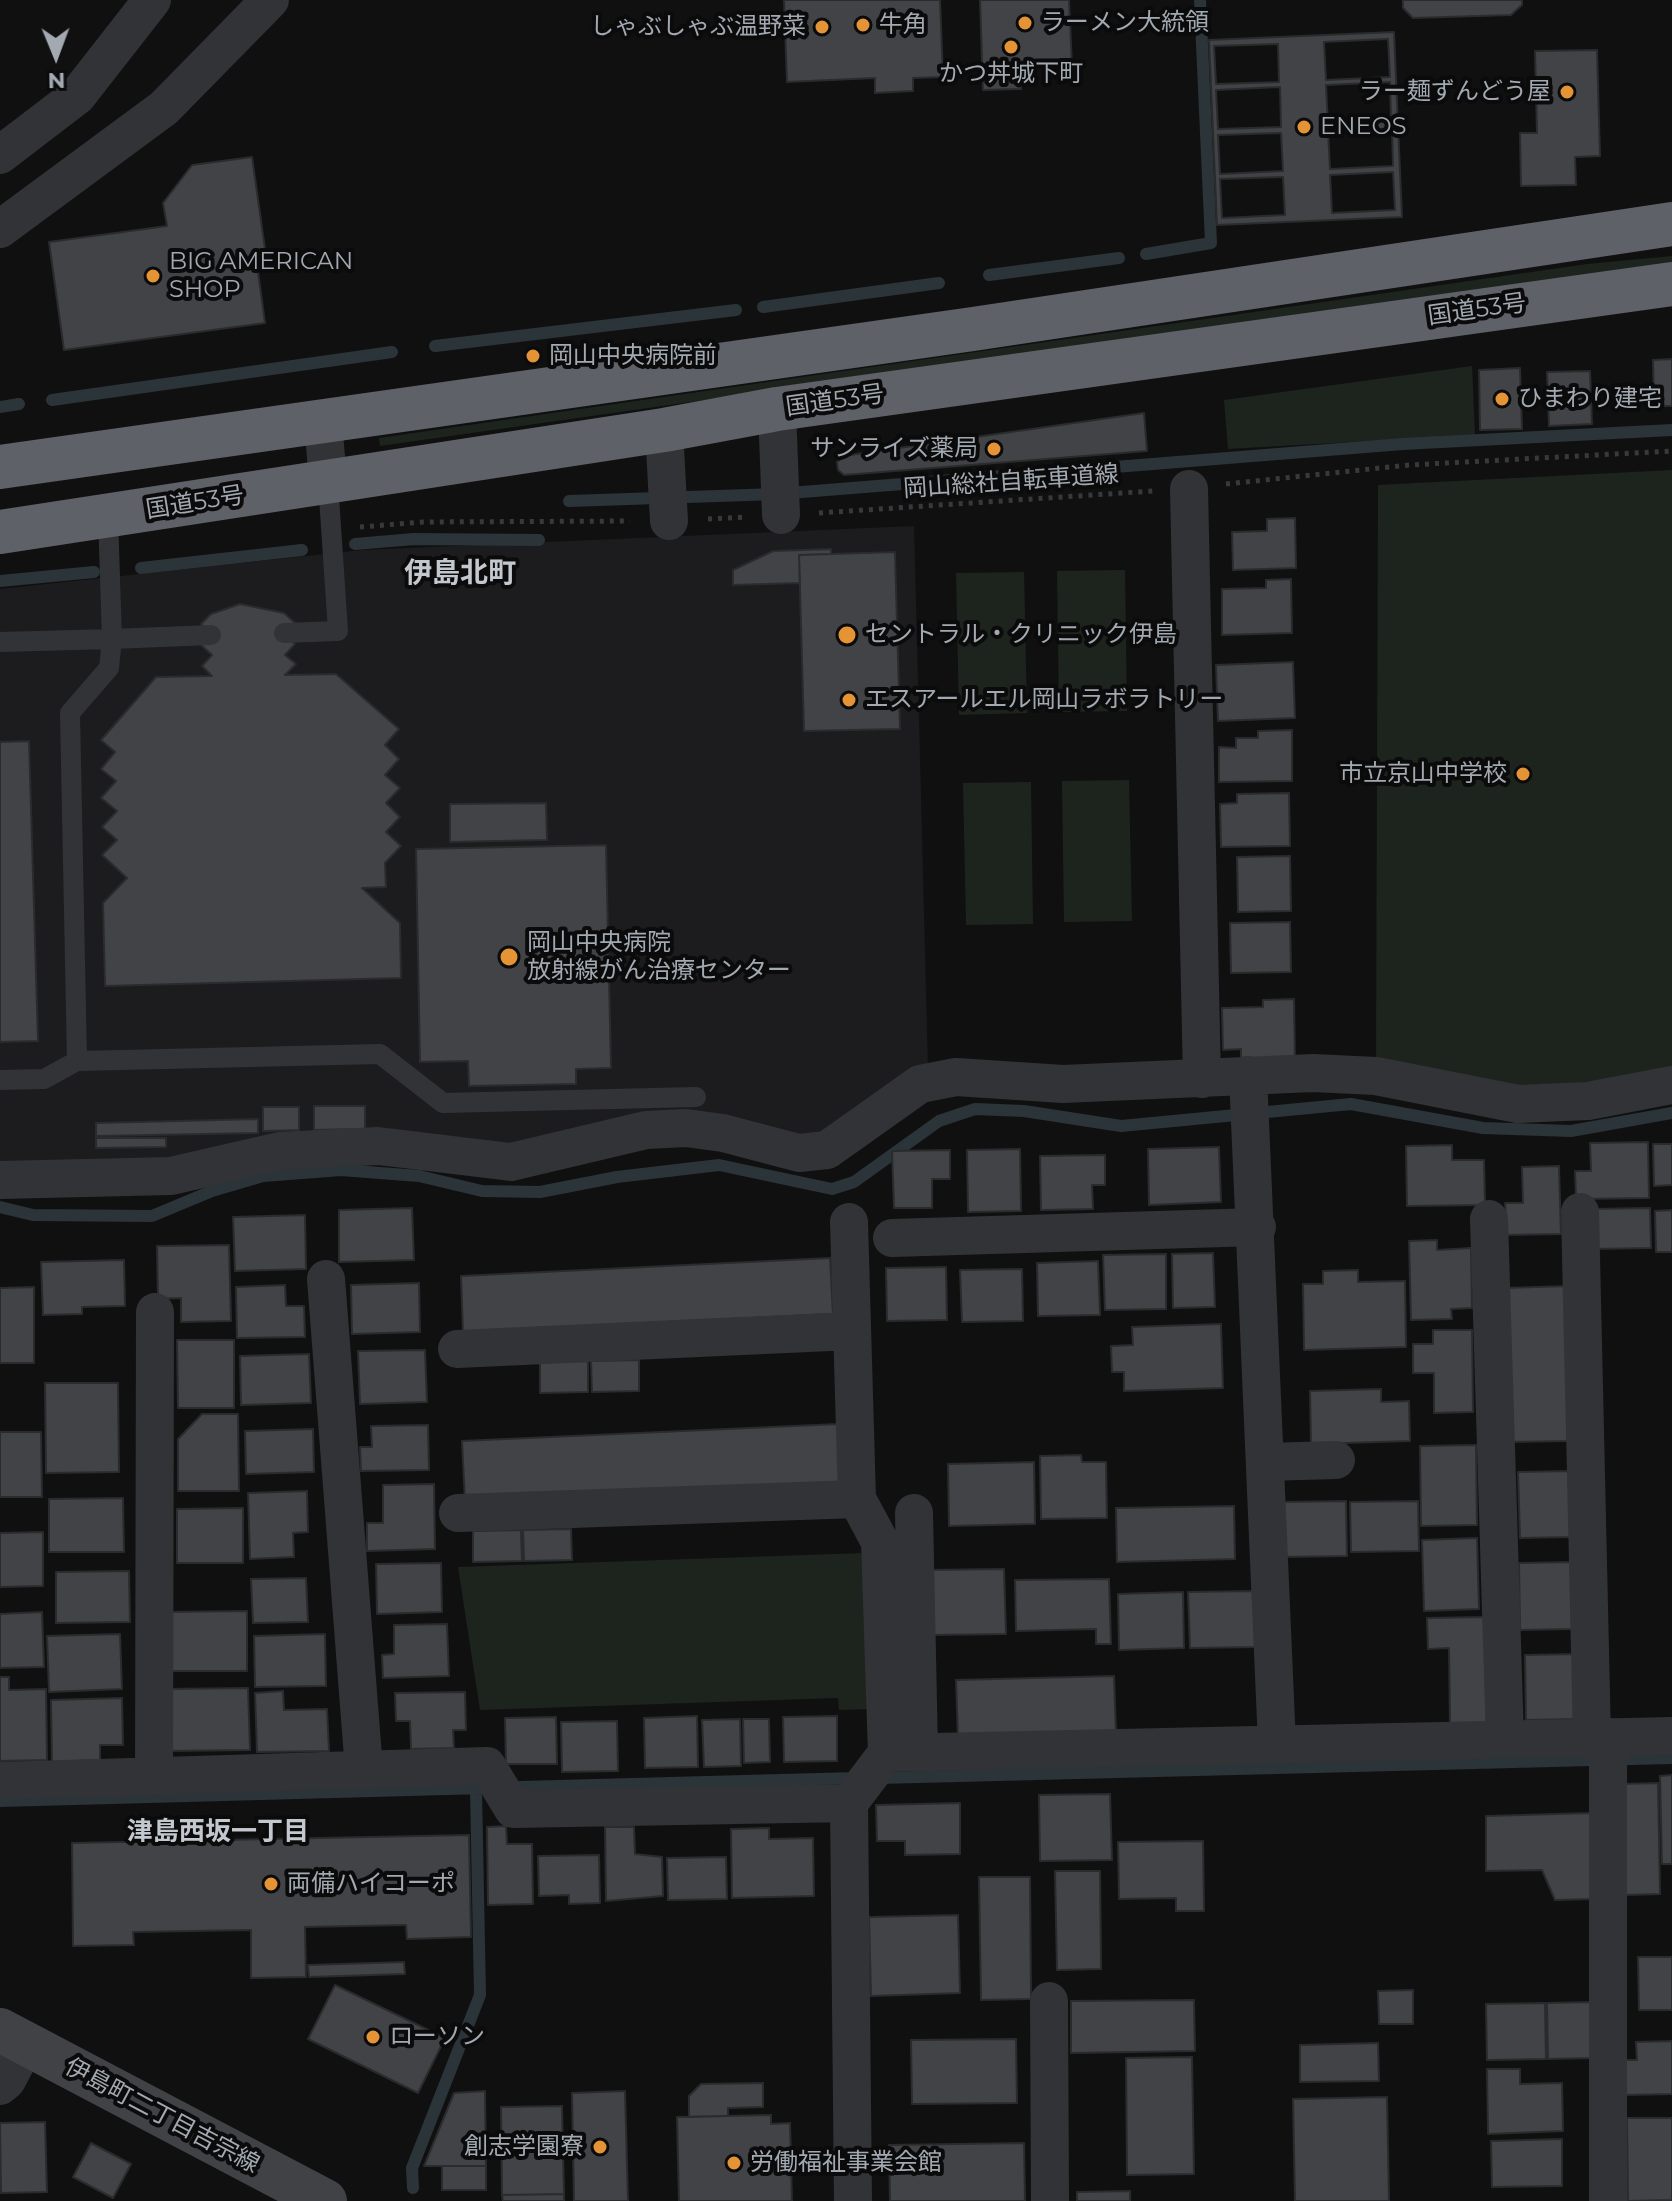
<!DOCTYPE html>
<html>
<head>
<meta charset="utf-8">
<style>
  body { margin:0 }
  #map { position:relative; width:1672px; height:2201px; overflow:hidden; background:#101011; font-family:Montserrat,sans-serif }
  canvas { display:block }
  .north { position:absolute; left:16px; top:16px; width:80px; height:80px; -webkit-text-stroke:6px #0b0b0c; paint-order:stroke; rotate:179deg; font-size:22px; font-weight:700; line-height:32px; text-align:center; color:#a2a9b1 }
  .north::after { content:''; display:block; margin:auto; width:28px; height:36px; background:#a2a9b1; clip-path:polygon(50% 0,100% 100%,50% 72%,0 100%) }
</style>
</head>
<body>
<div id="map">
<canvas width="1672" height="2201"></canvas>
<div class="north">N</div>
</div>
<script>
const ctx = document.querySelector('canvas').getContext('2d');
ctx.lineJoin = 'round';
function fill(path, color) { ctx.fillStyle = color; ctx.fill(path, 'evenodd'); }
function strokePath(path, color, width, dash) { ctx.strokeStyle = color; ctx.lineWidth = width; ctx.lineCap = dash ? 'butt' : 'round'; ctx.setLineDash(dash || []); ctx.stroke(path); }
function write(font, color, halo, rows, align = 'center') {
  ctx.font = font + ' Montserrat,"Noto Sans JP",sans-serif'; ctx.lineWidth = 8; ctx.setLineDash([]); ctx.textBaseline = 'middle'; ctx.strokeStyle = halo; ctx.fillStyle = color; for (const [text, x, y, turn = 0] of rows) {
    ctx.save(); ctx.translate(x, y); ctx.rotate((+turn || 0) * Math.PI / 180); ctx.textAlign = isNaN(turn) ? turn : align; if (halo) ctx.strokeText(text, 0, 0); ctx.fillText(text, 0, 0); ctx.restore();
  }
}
fill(new Path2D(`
  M914 526 928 1070 815 1142 0 1168V589L362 550Z`), '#1c1c1e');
fill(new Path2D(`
  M1672 256V263L380 446 379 438 1587 264Z
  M1472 366 1475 435 1228 449 1224 400Z
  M1672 470V1073L1518 1096 1376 1066 1378 485Z
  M1125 570 1127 711 1059 712 1057 571Z
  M1024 572 1027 713 959 715 956 573Z
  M1129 780 1132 921 1064 922 1062 781Z
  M1031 782 1033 924 966 925 963 783Z
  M864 1553 870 1709 839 1710 838 1698 480 1710 458 1567Z`), '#1d241d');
strokePath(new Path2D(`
  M1146 254 1211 243 1200 0
  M989 275 1119 258
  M763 307 939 283
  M435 346 736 310
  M52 400 392 352
  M0 407 19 404
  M569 501 777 494 1403 444 1672 430
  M355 544 414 539 539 540
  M141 568 302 550
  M0 581 94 572
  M0 1207 33 1215 152 1216 212 1191 263 1176 341 1170 419 1176 482 1191 540 1192 617 1177 719 1165 832 1189 854 1182 939 1121 975 1109 1024 1111 1121 1126 1351 1104 1483 1128 1571 1131 1672 1113
  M879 1778 1672 1758
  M0 1801 856 1778
  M413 2188 412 2168 480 1995 476 1790`), '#2b3439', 12);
const building = new Path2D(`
  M784 0H940L943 77 913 78V91L875 93V78L787 82Z
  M980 0H1069L1072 66 1020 68 1021 89 983 90Z
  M1403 0H1522V5L1511 15 1413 18 1403 8Z
  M1394 32 1402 217 1217 225 1209 40ZM1388 39 1390 77 1326 80 1324 42ZM1278 44 1279 82 1216 84 1214 46ZM1390 82 1391 121 1328 124 1326 85ZM1280 87 1281 127 1218 129 1216 90ZM1392 129 1393 166 1330 169 1328 131ZM1281 133 1283 171 1220 174 1218 135ZM1393 172 1395 210 1332 213 1330 175ZM1283 177 1285 215 1222 218 1220 179Z
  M1597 50 1600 156 1575 157 1576 185 1521 186 1520 133H1537L1535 51Z
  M252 157 267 263 257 264 265 323 64 350 49 242 167 226 163 203 192 165Z
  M1672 359V406H1654L1653 360Z
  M1520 368 1522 429 1480 430 1479 370Z
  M1590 371 1592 424 1549 426 1547 372Z
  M1144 413 1147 451 844 475 838 470 837 462 843 456Z
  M1295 518 1296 568 1233 570 1232 532 1267 531V519Z
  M831 549V554L799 555 800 583 733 585V570L773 551Z
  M895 552 900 729 804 731 799 555Z
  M1291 579 1292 633 1222 635V589L1266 588V580Z
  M240 604 284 613 295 623 284 633 295 644 285 655 296 664 285 675 336 674 399 729 385 745 399 759 385 775 400 788 386 803 400 817 386 832 401 846 385 863 386 887 362 888 400 923 401 978 105 986 103 903 127 878 102 855 117 840 102 827 117 811 101 798 116 781 101 769 115 752 101 740 156 677 212 676 202 666 212 655 201 645 211 635 201 624 211 614Z
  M1293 662 1295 718 1218 721 1216 665Z
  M1292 730V781L1219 782V747L1236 748V738H1258V731Z
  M29 741 38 1041 0 1042V742Z
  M1289 793 1290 846 1221 847 1220 804 1237 803V794Z
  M546 803 547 840 450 842V804Z
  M606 845 611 1068 576 1069V1084L469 1086 468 1061 420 1062 416 849Z
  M1290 856 1291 911 1238 912 1237 857Z
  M1290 922 1291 972 1231 973 1230 923Z
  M1294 999 1295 1065 1241 1066V1049L1223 1050 1222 1008 1263 1007V1000Z
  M314 1106H365V1129L314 1130Z
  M263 1107H299V1130L263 1131Z
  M258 1119V1133L96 1136V1123Z
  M96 1138H166V1147L96 1148Z
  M1648 1142 1649 1198 1576 1199 1575 1171H1591L1590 1143Z
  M1653 1144H1672V1185L1654 1186Z
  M1452 1145V1160H1484L1485 1205 1407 1206 1406 1146Z
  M1219 1147 1221 1202 1149 1205 1148 1149Z
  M1020 1149 1021 1211 968 1212 967 1150Z
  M950 1150V1179H932V1208H894L892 1151Z
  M1105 1155V1185H1092L1093 1209 1041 1210 1040 1156Z
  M1559 1166 1561 1234 1507 1235 1505 1203H1523L1522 1167Z
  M412 1208 414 1260 339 1262V1210Z
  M1650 1208 1651 1248 1592 1249 1591 1209Z
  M1672 1210V1252H1656L1655 1211Z
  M305 1215 306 1269 235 1271 233 1217Z
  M1437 1240V1250L1471 1248 1472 1308 1451 1309 1452 1319 1411 1320 1409 1241Z
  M229 1245 231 1321 181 1322V1298L158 1299 157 1246Z
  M1213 1253 1215 1307 1173 1308 1172 1254Z
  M1166 1254V1309L1105 1310 1103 1255Z
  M830 1258 833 1314 463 1332 461 1276Z
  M124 1260 125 1306 82 1307V1314L43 1315 41 1262Z
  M1098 1261 1100 1315 1038 1316 1037 1263Z
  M946 1267 947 1320 887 1321 886 1268Z
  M1022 1269 1023 1321 962 1322 960 1270Z
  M1358 1270V1282L1405 1281 1406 1347 1304 1350 1303 1284H1323V1271Z
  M419 1283 420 1332 352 1334 351 1285Z
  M285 1285 286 1306H304L305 1337 237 1338 236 1287Z
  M1567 1286 1570 1441 1509 1442 1505 1288Z
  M34 1287V1363H0V1288Z
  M1221 1324 1223 1388 1124 1391V1372H1112L1111 1346 1133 1345 1132 1327Z
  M1433 1330H1472L1473 1412 1434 1413V1373H1413V1344H1433Z
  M177 1340H234V1408H178Z
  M425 1350 427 1402 360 1404 358 1351Z
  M309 1354 311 1403 241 1405 240 1356Z
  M639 1360V1391L592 1392 591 1361Z
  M588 1361V1392L540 1393V1362Z
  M45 1383H118L119 1472 46 1473Z
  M1381 1389V1402L1409 1401 1410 1441 1311 1444 1310 1391Z
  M202 1414H238L239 1491H178V1439Z
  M838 1424 841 1484 465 1501 462 1441Z
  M428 1425 429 1470 361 1471 360 1447H372L371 1426Z
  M313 1429 314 1472 246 1474 245 1431Z
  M0 1432H41L42 1497H0Z
  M1476 1445 1477 1525 1421 1526 1420 1446Z
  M1081 1455 1082 1462H1106L1107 1518 1041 1519 1040 1456Z
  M1034 1462 1035 1524 949 1526 948 1464Z
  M1570 1471 1572 1537 1520 1538 1518 1472Z
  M434 1484 435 1549 367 1551V1523H383V1485Z
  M307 1491 308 1532 293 1533 294 1557 250 1559 248 1493Z
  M123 1498 124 1552H49V1499Z
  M1346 1501 1347 1556 1283 1557 1282 1502Z
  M1418 1501 1419 1551 1351 1552 1350 1502Z
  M1234 1506 1235 1559 1117 1562 1116 1508Z
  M243 1508V1563H177V1509Z
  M571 1529 572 1560 524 1561 523 1530Z
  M521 1530 522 1561 473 1562V1531Z
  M43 1532V1586L0 1587V1533Z
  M1477 1538 1479 1609 1424 1611 1422 1540Z
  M1573 1562 1574 1629 1520 1630 1519 1563Z
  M441 1563 442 1612 377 1614 376 1564Z
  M1004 1569 1006 1634 930 1635 929 1570Z
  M129 1571 130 1622 56 1623V1572Z
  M306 1578 308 1622 253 1623 251 1579Z
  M1109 1579 1111 1644H1096V1629L1016 1631 1015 1580Z
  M1255 1591 1256 1647 1190 1648 1188 1592Z
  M1183 1592 1184 1648 1119 1650 1118 1594Z
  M247 1611V1671H168L167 1612Z
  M42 1612 44 1667 0 1668V1614Z
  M1485 1617 1487 1723 1450 1724 1449 1648 1428 1649 1427 1618Z
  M447 1624 449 1676 383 1678 382 1655 394 1654V1625Z
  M120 1634 122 1689 49 1692 47 1636Z
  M325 1634 326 1686 255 1687 254 1636Z
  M1577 1654 1579 1719 1526 1720 1525 1655Z
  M1114 1676 1116 1733 958 1738 956 1680Z
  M0 1677H9V1690L46 1689 47 1760 0 1761Z
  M248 1688 250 1750 167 1751 166 1689Z
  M283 1691 284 1710 327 1709 329 1751 257 1752 255 1693Z
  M465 1692 466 1730H453L454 1748 411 1749 410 1721H396L395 1693Z
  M122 1698 123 1745H100V1760L52 1762 51 1700Z
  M697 1716 698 1767 645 1768 644 1718Z
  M837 1716V1761L784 1762 783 1717Z
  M556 1717 557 1764H506L505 1718Z
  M740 1719 741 1766 704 1767 702 1720Z
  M743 1719H769L770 1762 744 1763Z
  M617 1721 618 1771 562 1772 561 1722Z
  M1672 1775V1864H1662L1660 1776Z
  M1658 1783 1660 1894 1625 1895 1622 1784Z
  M1110 1794 1112 1860 1040 1861 1039 1795Z
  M960 1803V1854L905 1855V1841H877L876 1805Z
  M1591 1813 1593 1899 1555 1900 1542 1870 1486 1871V1816Z
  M506 1826 507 1844H532L533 1904 488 1905 487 1827Z
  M605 1827H634L635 1854 662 1857 663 1896 606 1901Z
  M769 1828V1839L813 1838 814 1896 732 1898 731 1829Z
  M469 1835 471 1937 407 1939 406 1925 305 1927 306 1977 251 1978V1930L133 1932 134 1945 73 1946 72 1843Z
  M1203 1841 1204 1911H1176V1898L1119 1899 1118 1842Z
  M599 1855 600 1903 569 1904V1895L539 1896 538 1856Z
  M726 1857 727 1899 668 1900 667 1858Z
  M1055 1871H1100L1101 1969 1057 1970Z
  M979 1877H1030L1031 1999 981 2000Z
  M958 1915 960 1993 871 1996 869 1917Z
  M1638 1957H1672V2010H1639Z
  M404 1962 405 1974 309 1977 308 1965Z
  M335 1985 445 2038 418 2093 308 2039Z
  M1413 1990V2024H1379L1378 1991Z
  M1194 2000 1195 2051 1071 2053V2001Z
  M1593 2002V2058L1548 2059 1547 2003Z
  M1545 2003 1546 2059 1487 2060 1486 2004Z
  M1016 2039 1017 2103 912 2104 911 2040Z
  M1672 2041V2094L1626 2095 1625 2060H1637L1636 2042Z
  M1378 2043 1379 2081 1300 2082V2045Z
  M1192 2057 1194 2174 1127 2175 1126 2058Z
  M1487 2069H1520V2084L1562 2083 1563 2131 1488 2134Z
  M763 2083V2107L728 2108V2116L689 2117V2096L701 2084Z
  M485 2091 486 2166H424L454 2093Z
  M625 2091 628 2201H574L572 2093Z
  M1387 2097 1389 2201H1295L1293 2099Z
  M562 2106 564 2194 502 2195 501 2107Z
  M771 2115V2124L790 2123 792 2201H679L677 2117Z
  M1627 2118H1672V2200L1628 2201Z
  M45 2122 47 2192 1 2193 0 2123Z
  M1562 2139V2186L1492 2187 1491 2141Z
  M91 2143 131 2164 113 2198 73 2177Z
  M1024 2143 1025 2201H890L889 2145Z
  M442 2166H486V2190H442Z
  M1130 2191V2201H1077V2192Z
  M564 2194V2201H503L502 2195Z`);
fill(building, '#414347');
strokePath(building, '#2a2b2d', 2);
strokePath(new Path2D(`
  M1226 484 1409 465 1672 451
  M819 513 1153 491
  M708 519 746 517
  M360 527 423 522 630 521`), '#373a3d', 5, [4, 6]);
strokePath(new Path2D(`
  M108 516 112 639 211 635
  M284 633 338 631 328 482
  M0 642 112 639 109 668 70 713 77 1061 380 1054 443 1103 696 1097
  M0 1080 44 1079 77 1061`), '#313336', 20);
strokePath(new Path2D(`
  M0 155 77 96 152 0
  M0 229 164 108 270 0
  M777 409 781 515
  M323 421 328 482
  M664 430 669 521
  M1189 489 1202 1079
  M1248 1075 1277 1745
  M0 1180 171 1176 280 1151 378 1146 511 1162 646 1130 686 1128 723 1133 799 1153 827 1150 920 1084 956 1077 1063 1084 1313 1073 1376 1076 1518 1104 1588 1101 1672 1085
  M1580 1212 1592 1738
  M1489 1219 1505 1740
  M849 1222 857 1499
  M892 1238 1257 1227
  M326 1279 364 1770
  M457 1349 852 1331
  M1266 1462 1336 1460
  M458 1513 857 1499 880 1542 887 1753
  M914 1513 919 1751
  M154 1775 155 1312
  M0 1781 487 1766 513 1809 849 1803 853 2201
  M849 1803 887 1753 1672 1736
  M1049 2001 1050 2201
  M0 2086 7 2080 26 2044
  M1608 2201V1737`), '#313336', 38);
strokePath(new Path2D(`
  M0 2030 325 2201`), '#404246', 44);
strokePath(new Path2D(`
  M0 467 973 329 1672 224
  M0 532 664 430 777 409 1672 284`), '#5e6167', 44);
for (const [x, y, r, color] of [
  [1025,23,8,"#e49435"],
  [863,25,8,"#e49435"],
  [822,27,8,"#e49435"],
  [1011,47,8,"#e49435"],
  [1567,92,8,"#e49435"],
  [1304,127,8,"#e49435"],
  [153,276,8,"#e49435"],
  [533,356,8,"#e49435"],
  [1502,399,8,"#e49435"],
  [994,449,8,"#e49435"],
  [847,635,10,"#e49435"],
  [849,700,8,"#e49435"],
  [1523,774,8,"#e49435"],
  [509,957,10,"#e49435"],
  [271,1884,8,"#e49435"],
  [373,2037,8,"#e49435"],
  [600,2147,8,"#e49435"],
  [734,2163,8,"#e49435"]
]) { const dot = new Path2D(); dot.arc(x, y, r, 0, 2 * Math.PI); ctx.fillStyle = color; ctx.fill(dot); strokePath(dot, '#0b0b0c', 3); }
write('24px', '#a2a9b1', '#0b0b0c', [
  ["ラーメン大統領",1041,23],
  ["牛角",879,25],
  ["しゃぶしゃぶ温野菜",806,27,"right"],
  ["かつ丼城下町",1011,74,"center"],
  ["ラー麺ずんどう屋",1551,92,"right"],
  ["ENEOS",1320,127],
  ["BIG AMERICAN",169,262],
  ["SHOP",169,290],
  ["岡山中央病院前",549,356],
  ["ひまわり建宅",1518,399],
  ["サンライズ薬局",978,449,"right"],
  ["セントラル・クリニック伊島",865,635],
  ["エスアールエル岡山ラボラトリー",865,700],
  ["市立京山中学校",1507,774,"right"],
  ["岡山中央病院",527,943],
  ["放射線がん治療センター",527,971],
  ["両備ハイコーポ",287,1884],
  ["ローソン",389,2037],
  ["創志学園寮",584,2147,"right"],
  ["労働福祉事業会館",750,2163]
], 'left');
write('24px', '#a2a9b1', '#0b0b0c', [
  ["国道53号",1477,310,-8],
  ["国道53号",835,401,-8],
  ["岡山総社自転車道線",1011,482,-4],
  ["国道53号",195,503,-9],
  ["伊島町二丁目吉宗線",162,2116,28]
]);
write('bold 26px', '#c3c7ce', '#0b0b0c', [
  ["津島西坂一丁目",218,1832]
]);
write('bold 28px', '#c3c7ce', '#0b0b0c', [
  ["伊島北町",460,574]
]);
</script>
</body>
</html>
